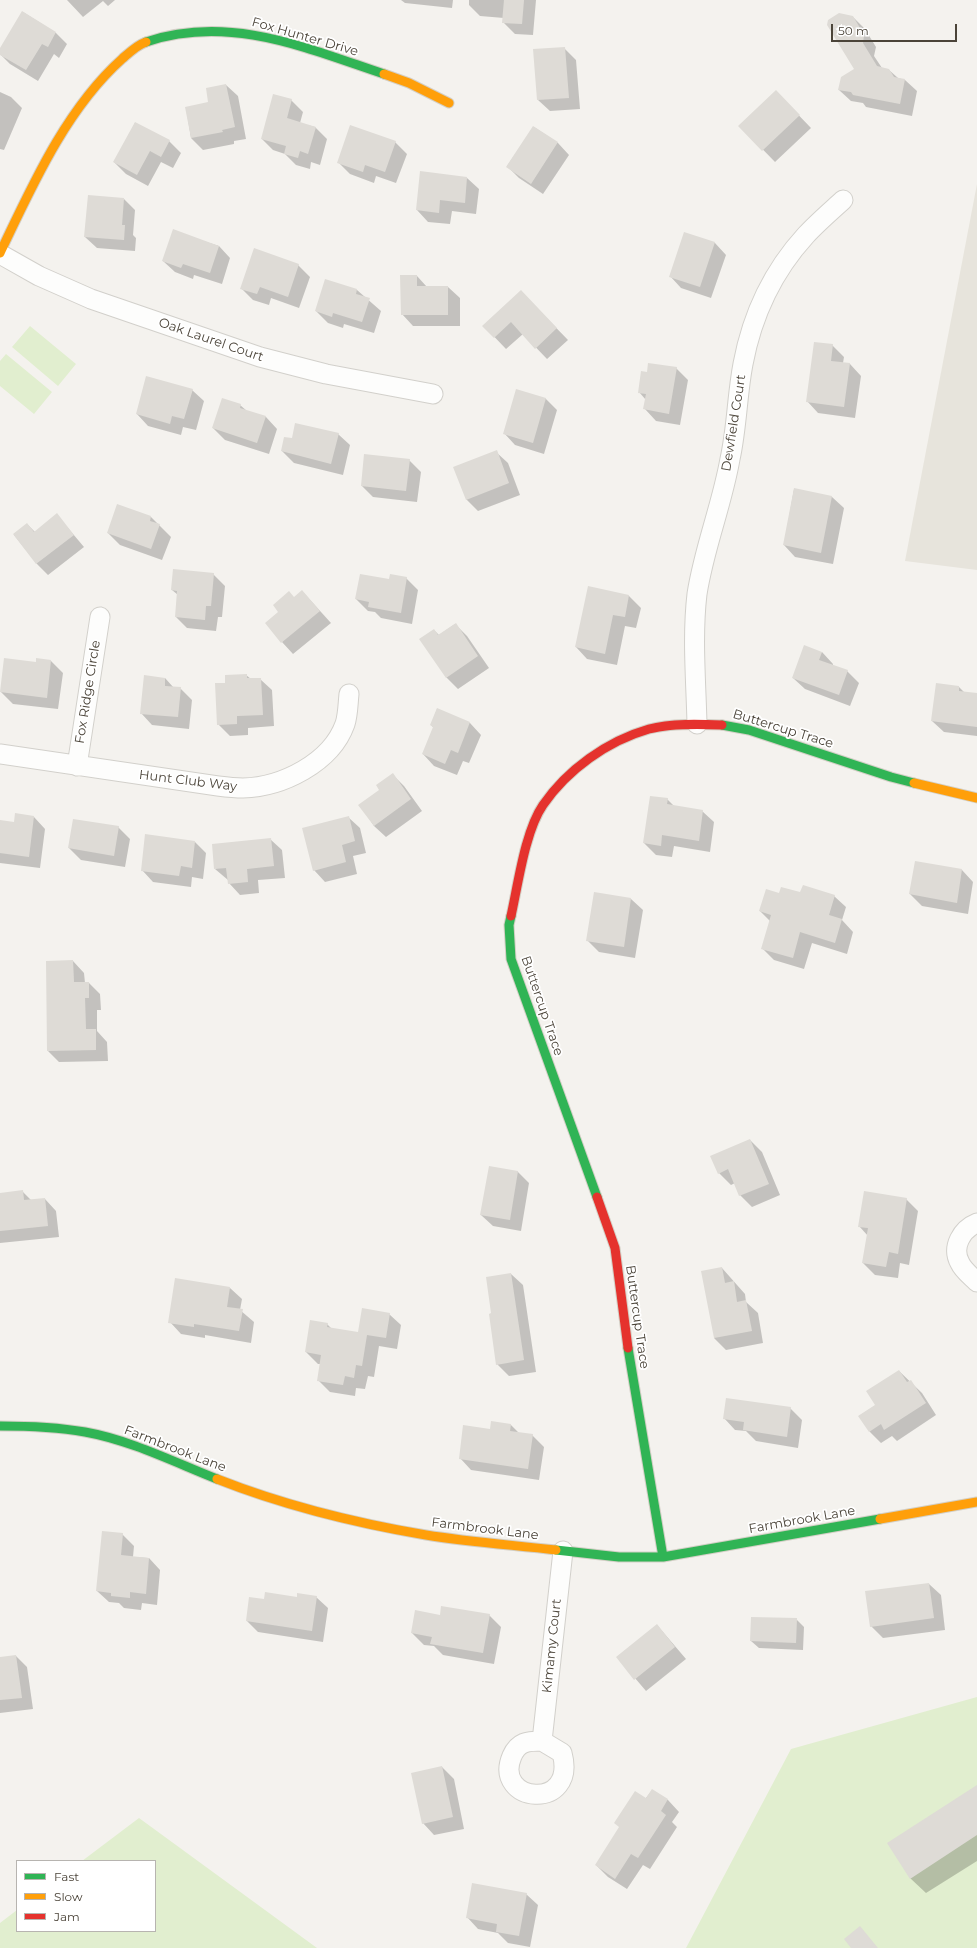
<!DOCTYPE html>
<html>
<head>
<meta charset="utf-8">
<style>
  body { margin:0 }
  #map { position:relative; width:977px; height:1948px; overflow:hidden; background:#f4f2ee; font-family:Montserrat,sans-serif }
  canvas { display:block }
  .legend { position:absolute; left:16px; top:1860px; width:140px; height:72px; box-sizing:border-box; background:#fff; border:1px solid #b7b4b0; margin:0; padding:5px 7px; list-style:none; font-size:12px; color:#4b4439 }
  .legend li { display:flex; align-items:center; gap:8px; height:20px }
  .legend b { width:20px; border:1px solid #b7b4b0 }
  .scale { position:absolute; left:831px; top:24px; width:126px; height:18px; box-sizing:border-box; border:2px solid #4b4439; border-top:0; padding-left:5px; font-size:12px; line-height:14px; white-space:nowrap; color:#4b4439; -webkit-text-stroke:3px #fff; paint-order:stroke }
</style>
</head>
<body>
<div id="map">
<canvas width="977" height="1948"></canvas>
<ul class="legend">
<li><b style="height:5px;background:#30b455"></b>Fast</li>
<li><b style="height:5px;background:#ff9f0a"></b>Slow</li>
<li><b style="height:5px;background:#e5322d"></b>Jam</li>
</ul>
<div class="scale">50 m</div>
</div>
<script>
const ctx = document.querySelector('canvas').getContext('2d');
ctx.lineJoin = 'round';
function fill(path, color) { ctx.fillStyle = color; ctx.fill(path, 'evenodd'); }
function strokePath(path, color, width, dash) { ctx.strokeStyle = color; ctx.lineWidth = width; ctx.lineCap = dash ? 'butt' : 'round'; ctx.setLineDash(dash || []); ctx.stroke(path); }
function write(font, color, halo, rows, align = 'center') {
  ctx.font = font + ' Montserrat,sans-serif'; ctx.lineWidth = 3.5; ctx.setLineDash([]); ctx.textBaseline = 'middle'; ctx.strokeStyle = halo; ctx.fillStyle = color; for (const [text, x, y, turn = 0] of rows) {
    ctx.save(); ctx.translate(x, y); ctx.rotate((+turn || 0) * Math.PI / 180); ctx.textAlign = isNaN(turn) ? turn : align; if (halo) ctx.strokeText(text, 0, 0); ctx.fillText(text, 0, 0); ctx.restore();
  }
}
fill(new Path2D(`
  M977 184V570L905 561Z`), '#e7e4dc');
fill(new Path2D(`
  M30 326 76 364 58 386 12 347Z
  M6 354 52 392 34 414 0 386V361Z
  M977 1697V1948H686L791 1749Z
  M139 1818 317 1948H0V1923L17 1910V1931H155V1861H82Z`), '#e1eecf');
fill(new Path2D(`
  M67 0H115L108 6 103 1 83 17Z
  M401 0H453L452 8 405 3Z
  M469 0H536L533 35 515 34 503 22 504 18 480 16 469 5Z
  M23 12 56 33 67 44 59 58 54 54 38 81 10 64 0 54V50Z
  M853 17 865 29 876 47 874 56 882 68 889 70 898 78 905 80 917 91 912 116 866 107 863 103 851 101 839 90 855 70Z
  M564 48 576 60 580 109 550 111 538 100Z
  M226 85 238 96 246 139 234 141V144L203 150 191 138 186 108 209 103Z
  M0 92 11 97 22 108 4 150 0 149Z
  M291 100 303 112 300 123 315 127 327 139 320 165 311 162 310 169 296 165 285 154 273 150 262 139Z
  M787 103 811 128 775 162 740 126Z
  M135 123 169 141 181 153 173 168 161 162 148 186 126 174 114 162Z
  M534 127 558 143 569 155 543 194 519 178 507 166Z
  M395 142 407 154 396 183 376 176 374 183 350 174 338 162Z
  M467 178 479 189 476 214 452 211 450 224 428 222 417 210Z
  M124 199 135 210 133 235 136 238 135 251 97 248 85 237Z
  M173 231 219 246 230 258 222 284 194 275 193 279 175 272 163 261Z
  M685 233 715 243 726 255 711 298 681 288 670 276Z
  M298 265 310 277 299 308 271 298 269 305 253 300 241 288Z
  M417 276 427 287H448L460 298V326H413L402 314Z
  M326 280 357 290 381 311 374 333 344 324 343 328 328 323 316 311Z
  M532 303 568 340 547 359 523 334 506 349 484 326Z
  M832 345 844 357 843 363 850 364 861 376 855 418 818 413 807 401Z
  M676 368 688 380 680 425 656 421 645 409 646 400 639 392 648 373Z
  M192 390 204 401 196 430 183 427 181 435 148 426 137 414Z
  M545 398 557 410 544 454 515 445 504 433Z
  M240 405 247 411 266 417 277 429 269 454 225 440 213 428Z
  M338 434 350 445 343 475 294 463 282 451 292 439Z
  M496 452 508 463 520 495 478 511 466 499Z
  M409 460 421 472 417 502 373 497 362 486Z
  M794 489 832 497 844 508 833 564 795 557 784 545Z
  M118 505 151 517 171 537 162 560 120 545 108 533Z
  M57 515 84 547 48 575 37 564 14 535 27 524 35 532Z
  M213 574 225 586 222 617H218L216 631 187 628 176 617 178 595 172 590Z
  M406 578 418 590 412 624 381 618 375 612 368 611 356 599Z
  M589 587 629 596 641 608 636 628 625 626 617 665 587 659 576 647Z
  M302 591 331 623 293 654 282 642Z
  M455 624 467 636 489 668 458 689 446 677 434 630 439 635Z
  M822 652 833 664V666L847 671 859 683 850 706 805 689 793 678Z
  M37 660 51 661 63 673 58 709 13 704 1 692 37 663Z
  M246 675 251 679H260L272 690 274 726 248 728V735L230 736 218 724 227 684Z
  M165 678 174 688H180L192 700 189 729 152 725 141 713Z
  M959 687 965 693 977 694V736L944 732 932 721Z
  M437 709 470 723 481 735 469 763 463 761 457 775 434 766 423 754 434 728 431 725Z
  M392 774 404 786 422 811 386 837 374 826 360 805 381 790Z
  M667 799 675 807 702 811 714 822 710 852 674 846 672 857 656 855 644 843Z
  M34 817 45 829 40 868 0 863V821L15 823Z
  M348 817 360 828 366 853 353 856 357 874 325 882 314 870Z
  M118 827 130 839 125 867 81 860 69 848Z
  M270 839 282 850 285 878 258 880 259 893 240 895 229 883 228 880 215 869Z
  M195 842 206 853 203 879 192 877 191 887 153 882 142 870Z
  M916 862 962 870 973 882 968 914 922 906 910 894Z
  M595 893 631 899 643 910 635 958 599 952 587 940Z
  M780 894 834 896 846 907 842 920 853 932 847 954 812 943 804 969 774 960 762 948 770 921 760 911Z
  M73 961 84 973 85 983H89L100 994 101 1010H97V1031L107 1042 108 1061 59 1062 48 1051Z
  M750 1140 762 1152 780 1195 752 1207 740 1195 735 1183 731 1185 719 1173Z
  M517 1171 529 1183 521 1231 493 1226 481 1215Z
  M23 1192 32 1201 45 1199 56 1211 59 1237 0 1243V1194Z
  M906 1199 918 1211 909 1265 900 1263 898 1278 875 1275 863 1263 868 1236 859 1226Z
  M722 1268 745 1294 746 1302 758 1313 763 1343 726 1350 714 1338Z
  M511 1274 523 1285 536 1372 509 1376 497 1364 492 1314Z
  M230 1288 242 1299 240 1310 254 1322 251 1343 205 1335V1338L181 1334 170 1322Z
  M389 1314 401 1325 397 1349 379 1346 374 1377 368 1376 365 1389 356 1388 355 1396 330 1392 318 1380 321 1364H318L306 1352 327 1324 332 1329 359 1334Z
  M899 1371 922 1393 936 1415 897 1441 892 1436 881 1443 870 1432 859 1416 876 1405Z
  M790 1408 802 1420 798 1448 756 1441 746 1431 735 1430 724 1418Z
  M510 1424 519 1433 532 1435 544 1447 539 1480 471 1470 460 1458 491 1430Z
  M122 1534 134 1546 133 1557 149 1558 160 1570 157 1605 142 1603 141 1610 124 1608 119 1603 109 1602 97 1591Z
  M929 1584 941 1595 945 1630 883 1638 871 1626Z
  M316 1597 328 1608 323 1642 258 1632 247 1621 265 1600Z
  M489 1615 501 1627 494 1664 443 1655 434 1646 424 1645 412 1633Z
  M796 1619 804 1627 803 1650 759 1648 751 1641Z
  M657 1625 686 1659 646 1691 617 1657Z
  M16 1656 27 1667 33 1709 0 1713V1658Z
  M442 1767 454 1779 464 1829 434 1835 423 1823Z
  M977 1786V1861L926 1893 910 1878Z
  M652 1790 668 1800 679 1812 672 1822 677 1827 650 1869 643 1865 627 1889 608 1877 596 1865Z
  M526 1894 538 1905 530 1947 508 1943 498 1933 478 1929 467 1917Z`), '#0003');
fill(new Path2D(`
  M504 0H524L522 24 502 23Z
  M22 11 56 32 48 47 42 44 26 70 0 55V48Z
  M839 13 853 16 864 35 863 43 877 66 889 69 894 77 905 79 900 104 853 95 851 92 838 90 841 77 854 69 827 25 828 20Z
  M565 47 569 98 537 100 533 49Z
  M226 84 235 127 222 130 223 132 191 138 185 107 208 102 206 88Z
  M776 90 800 115 762 151 738 126Z
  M273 94 292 99 287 118 316 127 308 154 300 151 298 158 284 154 286 146 261 139Z
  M135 122 170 140 161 157 150 151 137 175 113 162Z
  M350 125 396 141 385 172 365 165 363 172 337 163Z
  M533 126 558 142 531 184 506 167Z
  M420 171 467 177 465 203 440 200 439 213 416 210Z
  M88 195 124 198 122 225H125L124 240 84 237Z
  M173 229 219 246 210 273 183 264 181 268 162 261Z
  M684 232 715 242 700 287 669 277Z
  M254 248 299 264 288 297 260 287 257 294 240 289Z
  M400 275H417V286H448V315H401Z
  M325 279 357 289 356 294 370 298 362 322 333 313 332 317 315 311Z
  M521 290 557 328 535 349 511 322 494 338 482 326Z
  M814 342 833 344 831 361 850 363 844 407 806 402Z
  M648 363 677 367 669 414 643 409 646 394 638 393 641 371 647 372Z
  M146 376 193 389 184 419 172 416 170 424 136 414Z
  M516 389 546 398 533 443 503 434Z
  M222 398 241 404 240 408 266 416 257 443 212 428Z
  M295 423 339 433 331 464 281 451 284 437 292 438Z
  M497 450 509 483 466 500 453 467Z
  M364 454 410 459 406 491 361 486Z
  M794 488 832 496 821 553 783 545Z
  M117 504 151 516 150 521 160 524 151 549 107 533Z
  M57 513 74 535 36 564 13 534 27 523 34 532Z
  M173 569 214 573 211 606H206L205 620 175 617 177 591 171 590Z
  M360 574 389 579 390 574 407 577 401 613 368 607 369 602 355 599Z
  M588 586 629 595 625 617 613 615 605 654 575 647Z
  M302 590 320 611 281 643 265 623 278 612 273 605 289 591 294 597Z
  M456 623 478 656 446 678 419 639 434 629 438 635Z
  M804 645 822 652 819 660 848 670 839 695 792 678Z
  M4 658 36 662V658L51 660 47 698 0 692Z
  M247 674V678H261L263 715 237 716V724L217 725 215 683H225V675Z
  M144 675 165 678V686L181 687 178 717 140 714Z
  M936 683 959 686V691L977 693V727L931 721Z
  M437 708 470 722 458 753 451 750 445 764 422 754 433 727 430 725Z
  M393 773 411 799 374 826 358 805 379 790 376 785Z
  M650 796 668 798 667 804 703 810 699 841 662 835 661 846 643 843Z
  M15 813 34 816 29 857 0 853V820L14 822Z
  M349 816 355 841 342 845 346 862 313 871 302 828Z
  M73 819 119 826 114 856 68 848Z
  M145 834 195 841 192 868 181 866 179 876 141 871Z
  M271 838 274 866 247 869 248 882 228 884 226 868 214 869 212 844Z
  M915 861 962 869 957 903 909 894Z
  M803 885 835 895 829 915 842 919 835 943 800 932 793 958 761 949 771 915 759 911 766 889 779 893 781 887 800 892Z
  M594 892 631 898 624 947 586 941Z
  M73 960 74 982H89V998H85L86 1029H96V1050L47 1051 46 961Z
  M750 1139 769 1184 739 1196 728 1169 718 1174 710 1156Z
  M489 1166 518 1171 510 1220 480 1215Z
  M23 1190 24 1200 45 1198 48 1226 0 1231V1193Z
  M864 1191 907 1198 898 1254 889 1252 886 1267 862 1263 868 1228 858 1227Z
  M722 1267 725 1283 734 1281 737 1302 746 1300 752 1331 714 1338 701 1271Z
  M511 1273 524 1360 496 1365 489 1314 491 1313 486 1277Z
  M175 1278 230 1287 227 1307 243 1309 239 1331 194 1324V1327L168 1323Z
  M362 1308 390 1313 386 1338 367 1335 362 1366 356 1365 354 1378 345 1376 343 1385 317 1381 321 1355 305 1352 310 1320 328 1323 327 1327 358 1332Z
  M899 1370 907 1382 911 1380 926 1403 884 1430 881 1424 869 1432 858 1416 875 1405 866 1391Z
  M726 1398 791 1407 787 1437 743 1430 744 1422 723 1419Z
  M491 1421 511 1424 510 1431 533 1434 528 1469 459 1459 463 1425 490 1429Z
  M102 1531 123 1533 121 1555 149 1558 146 1594 130 1592V1598L111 1596V1593L96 1591Z
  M929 1583 934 1618 870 1627 865 1591Z
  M265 1592 297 1597V1593L317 1596 312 1631 246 1621 249 1597 264 1599Z
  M441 1606 490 1614 483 1653 430 1644 432 1637 411 1633 415 1610 440 1615Z
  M751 1617 797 1618 796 1643 750 1641Z
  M657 1624 675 1647 634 1680 616 1657Z
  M16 1655 22 1698 0 1700V1657Z
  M442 1766 453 1817 422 1824 411 1773Z
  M977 1785V1835L910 1879 887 1843Z
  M652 1789 668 1799 661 1811 666 1815 638 1858 631 1854 615 1879 595 1865 619 1827 614 1823 635 1791 646 1798Z
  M472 1883 527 1893 519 1936 496 1932 497 1924 466 1918Z
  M860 1926 878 1948H851L844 1939Z`), '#dedbd6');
const street = new Path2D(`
  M0 254 39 276 91 299 260 357 326 374 433 394
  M697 724C696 681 692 637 697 594 704 548 722 505 730 459 737 428 737 395 743 364 752 316 773 271 806 235 817 223 831 211 843 200
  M0 754 218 786C226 787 235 788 243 788 282 787 331 763 345 724 348 715 348 703 349 694
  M77 766 100 617
  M977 1223C962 1229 951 1247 960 1263 963 1270 971 1276 977 1282
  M542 1741C527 1741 518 1742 512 1756 492 1803 578 1812 562 1753L542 1741 563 1551`);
const fast = new Path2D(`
  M146 42C229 14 306 48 384 74
  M722 725 749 730 891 777 914 783
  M511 916 509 925 511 959 597 1197
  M628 1348 663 1557
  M0 1426C29 1426 56 1427 85 1432 130 1440 174 1462 217 1479
  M556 1550 619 1557H663L880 1519`);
const slow = new Path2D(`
  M384 74 409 83 449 103
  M0 253C32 186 66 109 122 59 130 52 137 45 146 42
  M914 783 977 798
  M217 1479C283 1505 355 1523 426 1535 469 1542 513 1545 556 1550
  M880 1519 977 1502`);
const jam = new Path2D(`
  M511 916C518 885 525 831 543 805 567 770 607 741 649 729 671 723 700 724 722 725
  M597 1197 615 1248 628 1348`);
strokePath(street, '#d2d0cb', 21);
strokePath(fast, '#d3cfc5', 11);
strokePath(slow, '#d3cfc5', 11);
strokePath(jam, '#d3cfc5', 11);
strokePath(street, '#fdfdfc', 19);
strokePath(fast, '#30b455', 9);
strokePath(slow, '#ff9f0a', 9);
strokePath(jam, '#e5322d', 9);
write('13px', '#4b4439', '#fff', [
  ["Fox Hunter Drive",305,37,16],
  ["Oak Laurel Court",211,340,19],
  ["Dewfield Court",734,423,-81],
  ["Fox Ridge Circle",88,692,-81],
  ["Buttercup Trace",783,729,17],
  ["Hunt Club Way",188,781,7],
  ["Buttercup Trace",542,1006,71],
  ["Buttercup Trace",637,1317,82],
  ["Farmbrook Lane",175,1449,21],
  ["Farmbrook Lane",802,1520,-10],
  ["Farmbrook Lane",485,1529,7],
  ["Kimamy Court",552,1646,-84]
]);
</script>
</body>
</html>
